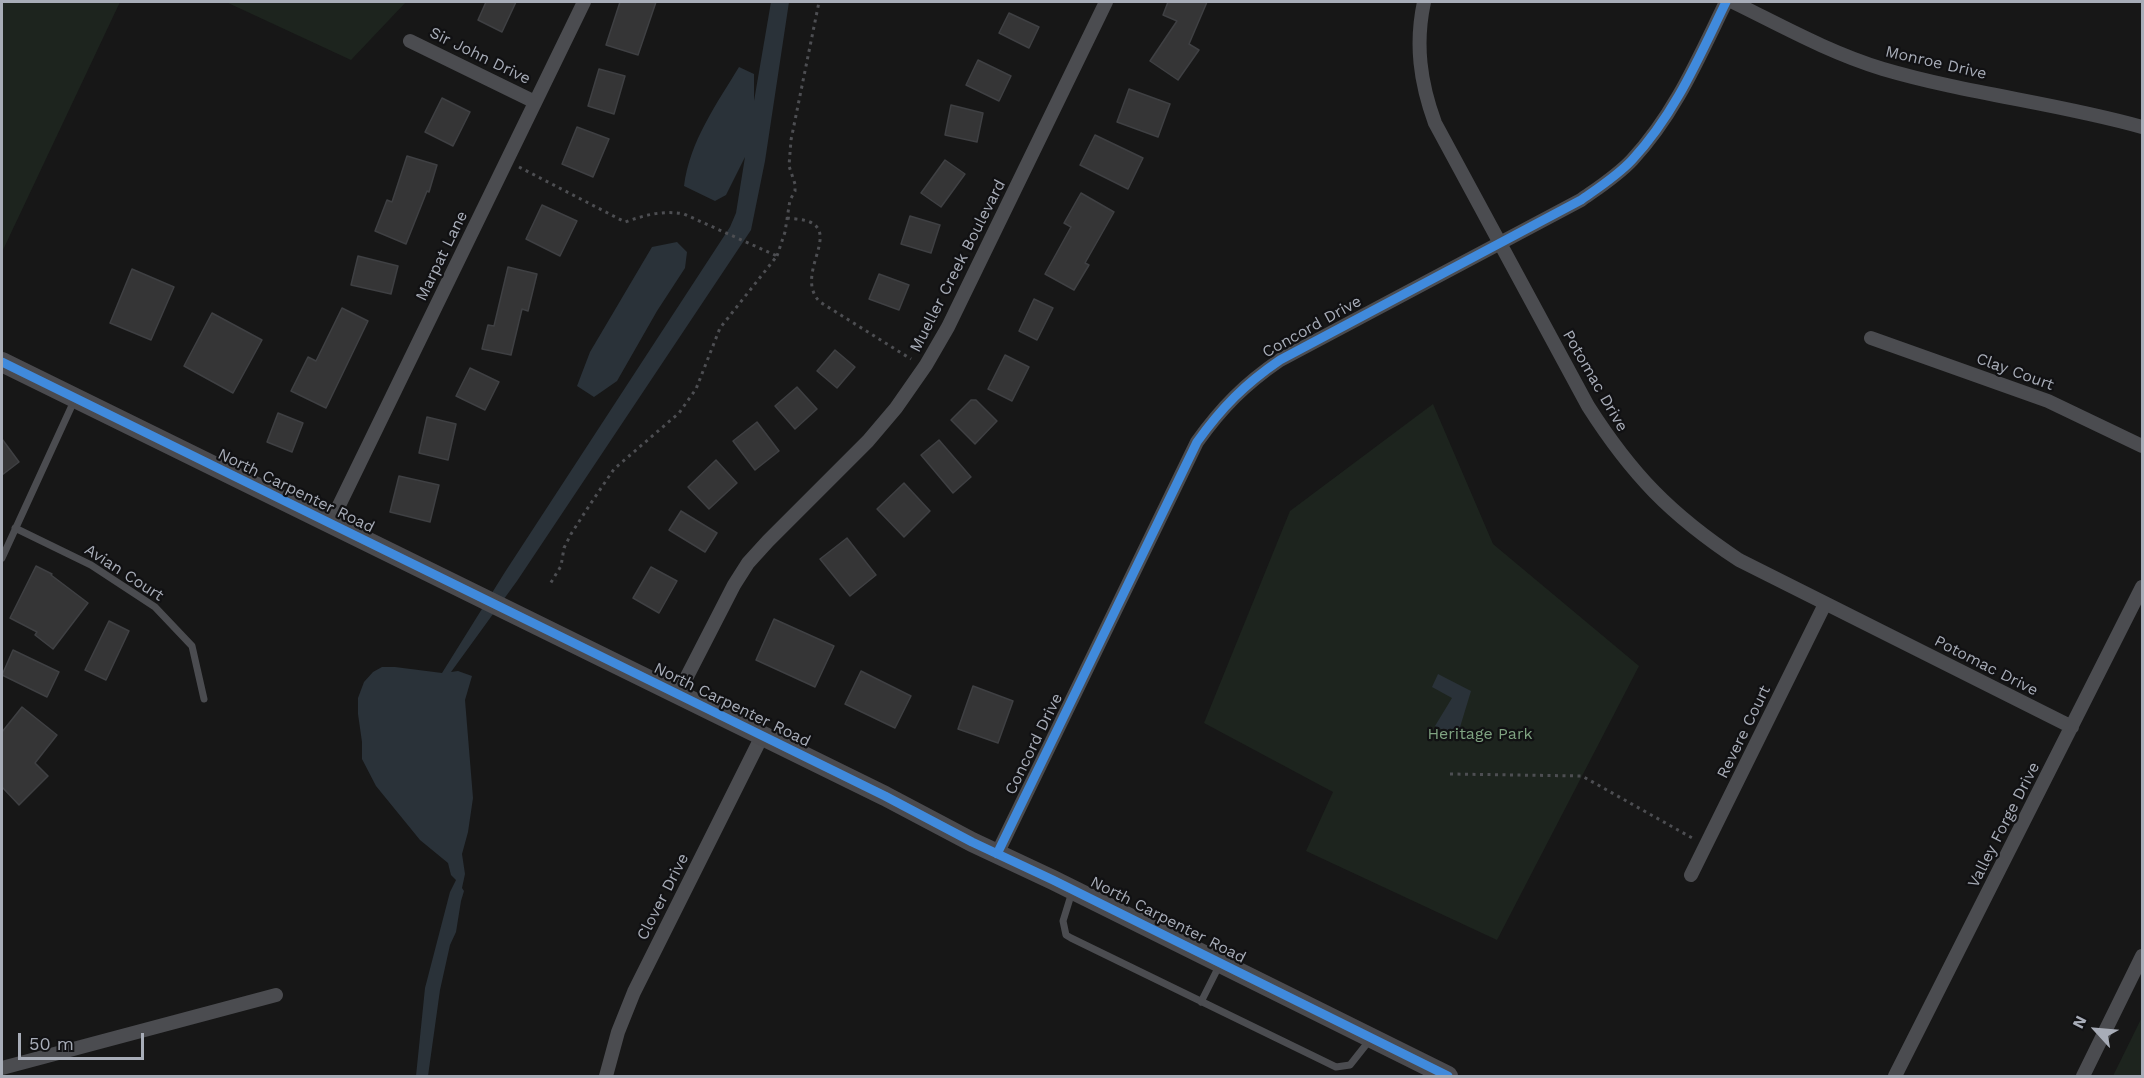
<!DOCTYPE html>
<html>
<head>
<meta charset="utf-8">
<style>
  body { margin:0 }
  #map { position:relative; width:2144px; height:1078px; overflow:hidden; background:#171717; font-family:"Work Sans",sans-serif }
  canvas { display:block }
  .frame { position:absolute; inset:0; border:3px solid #a8adb8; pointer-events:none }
  .north { position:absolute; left:2066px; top:1000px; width:60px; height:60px; -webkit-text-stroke:4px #111113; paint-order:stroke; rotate:296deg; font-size:16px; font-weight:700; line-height:24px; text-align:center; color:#a8adb8 }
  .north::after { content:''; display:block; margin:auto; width:21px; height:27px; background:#a8adb8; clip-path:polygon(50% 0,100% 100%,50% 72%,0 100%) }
  .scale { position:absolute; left:18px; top:1033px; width:126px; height:27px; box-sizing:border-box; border:3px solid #a8adb8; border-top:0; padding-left:8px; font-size:18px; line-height:21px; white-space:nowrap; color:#a8adb8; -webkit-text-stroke:4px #111113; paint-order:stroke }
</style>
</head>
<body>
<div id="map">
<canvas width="2144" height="1078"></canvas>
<div class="frame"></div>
<div class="north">N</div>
<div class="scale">50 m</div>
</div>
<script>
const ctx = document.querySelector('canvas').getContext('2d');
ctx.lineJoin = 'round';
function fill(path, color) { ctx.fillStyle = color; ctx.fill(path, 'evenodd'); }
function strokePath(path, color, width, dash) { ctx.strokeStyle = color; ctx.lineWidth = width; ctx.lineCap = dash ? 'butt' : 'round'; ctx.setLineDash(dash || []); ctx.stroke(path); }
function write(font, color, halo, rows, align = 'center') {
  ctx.font = font + ' "Work Sans",sans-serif'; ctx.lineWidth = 4.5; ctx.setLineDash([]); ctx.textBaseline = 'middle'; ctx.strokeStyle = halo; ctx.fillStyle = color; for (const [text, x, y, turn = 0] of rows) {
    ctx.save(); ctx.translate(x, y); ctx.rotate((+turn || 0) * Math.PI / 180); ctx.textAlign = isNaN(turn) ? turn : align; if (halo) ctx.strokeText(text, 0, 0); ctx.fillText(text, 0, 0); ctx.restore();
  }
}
fill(new Path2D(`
  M2 2H120L2 252Z
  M226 2H406L351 60Z
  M1433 404 1493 544 1639 666 1497 940 1306 851 1333 792 1204 723 1290 511Z
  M2142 1017V1076H2113Z`), '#1d241e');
fill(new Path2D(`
  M771 2H789L765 161 751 230 517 581 451 672 458 671 472 676 465 700 473 798 468 832 462 854 465 874 462 888 464 891 461 901 456 932 450 945 440 990 428 1076H416L425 988 450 892 456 880 451 875 448 863 420 840 376 786 362 759V742L358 714V698L364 682 373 672 382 667H395L442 673 505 572 730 227 736 213 745 157 726 195 715 201 684 186C690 141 716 105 739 67L754 74V101Z
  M677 242 687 252 685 268 657 311 617 381 594 397 577 386 590 352 652 247Z
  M1438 674 1471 691 1457 737 1435 726 1452 698 1432 687Z`), '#2a3239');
const building = new Path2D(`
  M486 2H516L502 32 478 20Z
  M620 2H656L638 55 606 45Z
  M1168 2H1207L1189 44 1199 50 1178 80 1150 61 1177 21 1163 15Z
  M1009 13 1039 27 1029 48 999 33Z
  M978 60 1011 76 999 101 966 85Z
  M599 69 625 76 614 114 588 106Z
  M1129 89 1170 104 1158 137 1117 122Z
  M442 98 470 112 453 146 425 132Z
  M951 105 983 113 977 142 945 135Z
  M577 127 609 139 593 177 562 164Z
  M1095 135 1143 158 1128 189 1080 165Z
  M407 156 437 165 429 192 427 191 406 244 375 231 387 200 392 202Z
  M945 160 965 174 941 207 921 193Z
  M1081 193 1114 212 1085 263 1089 265 1074 290 1045 274 1071 227 1064 223Z
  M542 205 577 221 560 256 526 239Z
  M910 216 940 225 931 253 901 244Z
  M358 256 398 266 391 294 351 285Z
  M508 267 537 274 528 311 522 309 511 355 482 349 488 325 494 326Z
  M132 269 174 287 151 340 110 323Z
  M879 274 909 285 899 310 869 299Z
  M1034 299 1053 308 1037 340 1019 331Z
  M342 308 368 321 326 408 291 391 308 357 316 361Z
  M212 313 262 340 233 393 184 366Z
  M835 350 855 367 837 388 817 371Z
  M1005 355 1029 367 1012 401 988 389Z
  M470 368 499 382 485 410 456 396Z
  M797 387 817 409 795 429 775 406Z
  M971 400H976L997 421 975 444 951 420Z
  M278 413 303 423 292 452 267 442Z
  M427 417 456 424 448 460 419 453Z
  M757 422 779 451 755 470 733 441Z
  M2 439 19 462 2 475Z
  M939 440 971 477 953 493 921 455Z
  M716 460 737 483 709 509 688 487Z
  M399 476 439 485 430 522 390 512Z
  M904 483 930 511 904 537 877 509Z
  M681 511 717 533 705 552 669 530Z
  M847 538 876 575 850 596 820 559Z
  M36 566 52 574 51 575 88 603 53 649 35 635 37 632 10 618Z
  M651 567 677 581 659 613 633 598Z
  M774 619 834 646 815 687 756 660Z
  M109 621 129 631 106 680 85 670Z
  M13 650 59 672 47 697 2 675Z
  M861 671 911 696 895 728 845 704Z
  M973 686 1013 701 998 743 958 729Z
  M22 707 57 735 35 763 48 776 19 805 2 787V732Z`);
fill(building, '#353536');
strokePath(building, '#3f4043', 1.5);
strokePath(new Path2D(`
  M519 167 625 222C645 215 663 210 684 214L777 256 720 328 696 389 679 413 614 469 589 506 571 534 564 548 561 566 550 584
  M787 218C794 219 803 219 810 222 839 235 794 276 820 302L911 359
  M777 256 785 232 790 200 795 191V184L789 166 791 140 819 2
  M1450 774 1582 776 1694 839`), '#4d4e52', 3, [3, 4.5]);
strokePath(new Path2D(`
  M15 528 91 565 155 607 192 646 204 699
  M2 558 74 401
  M1072 892 1063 921 1066 935 1071 938 1336 1067 1350 1065 1369 1041
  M1201 1002 1220 964`), '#4b4c50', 7);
strokePath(new Path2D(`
  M1424 2C1415 44 1420 82 1435 123L1588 406C1632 475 1671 515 1739 560L2072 727
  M1733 2C1782 26 1830 53 1883 69 1968 94 2057 103 2142 127
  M410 41 535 102
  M1871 338 2048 401 2142 446
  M330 524 584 2
  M678 694 734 585 748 563 768 541 868 441 896 408 926 365 948 327 1106 2
  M997 854 1197 442C1222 407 1245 384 1280 360L1581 200C1598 188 1617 176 1632 160 1675 114 1699 57 1726 2
  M1691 875 1825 604
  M2 1068 276 995
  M606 1076 618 1032 634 992 762 736
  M1895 1076 2142 587
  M2083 1076 2142 956`), '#4b4c50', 14);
strokePath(new Path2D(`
  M2 362 885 796 972 842 1053 880 1448 1076`), '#4a4a4e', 20);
strokePath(new Path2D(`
  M2 362 885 796 972 842 1053 880 1448 1076
  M997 854 1197 442C1222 407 1245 384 1280 360L1581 200C1598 188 1617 176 1632 160 1675 114 1699 57 1726 2`), '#408adc', 9);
write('16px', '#a8adb8', '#111113', [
  ["Sir John Drive",480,56,26],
  ["Monroe Drive",1936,63,13],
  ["Marpat Lane",442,256,-64],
  ["Mueller Creek Boulevard",958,266,-63],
  ["Concord Drive",1312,327,-29],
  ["Clay Court",2015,372,20],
  ["Potomac Drive",1595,381,60],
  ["North Carpenter Road",296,491,26],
  ["Avian Court",124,573,33],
  ["Potomac Drive",1986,666,27],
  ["North Carpenter Road",732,705,26],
  ["Revere Court",1744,732,-64],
  ["Concord Drive",1034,744,-64],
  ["Valley Forge Drive",2004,825,-63],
  ["Clover Drive",663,897,-63],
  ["North Carpenter Road",1168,920,27]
]);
write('16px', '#7fa381', '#111113', [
  ["Heritage Park",1480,734]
]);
</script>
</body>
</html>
